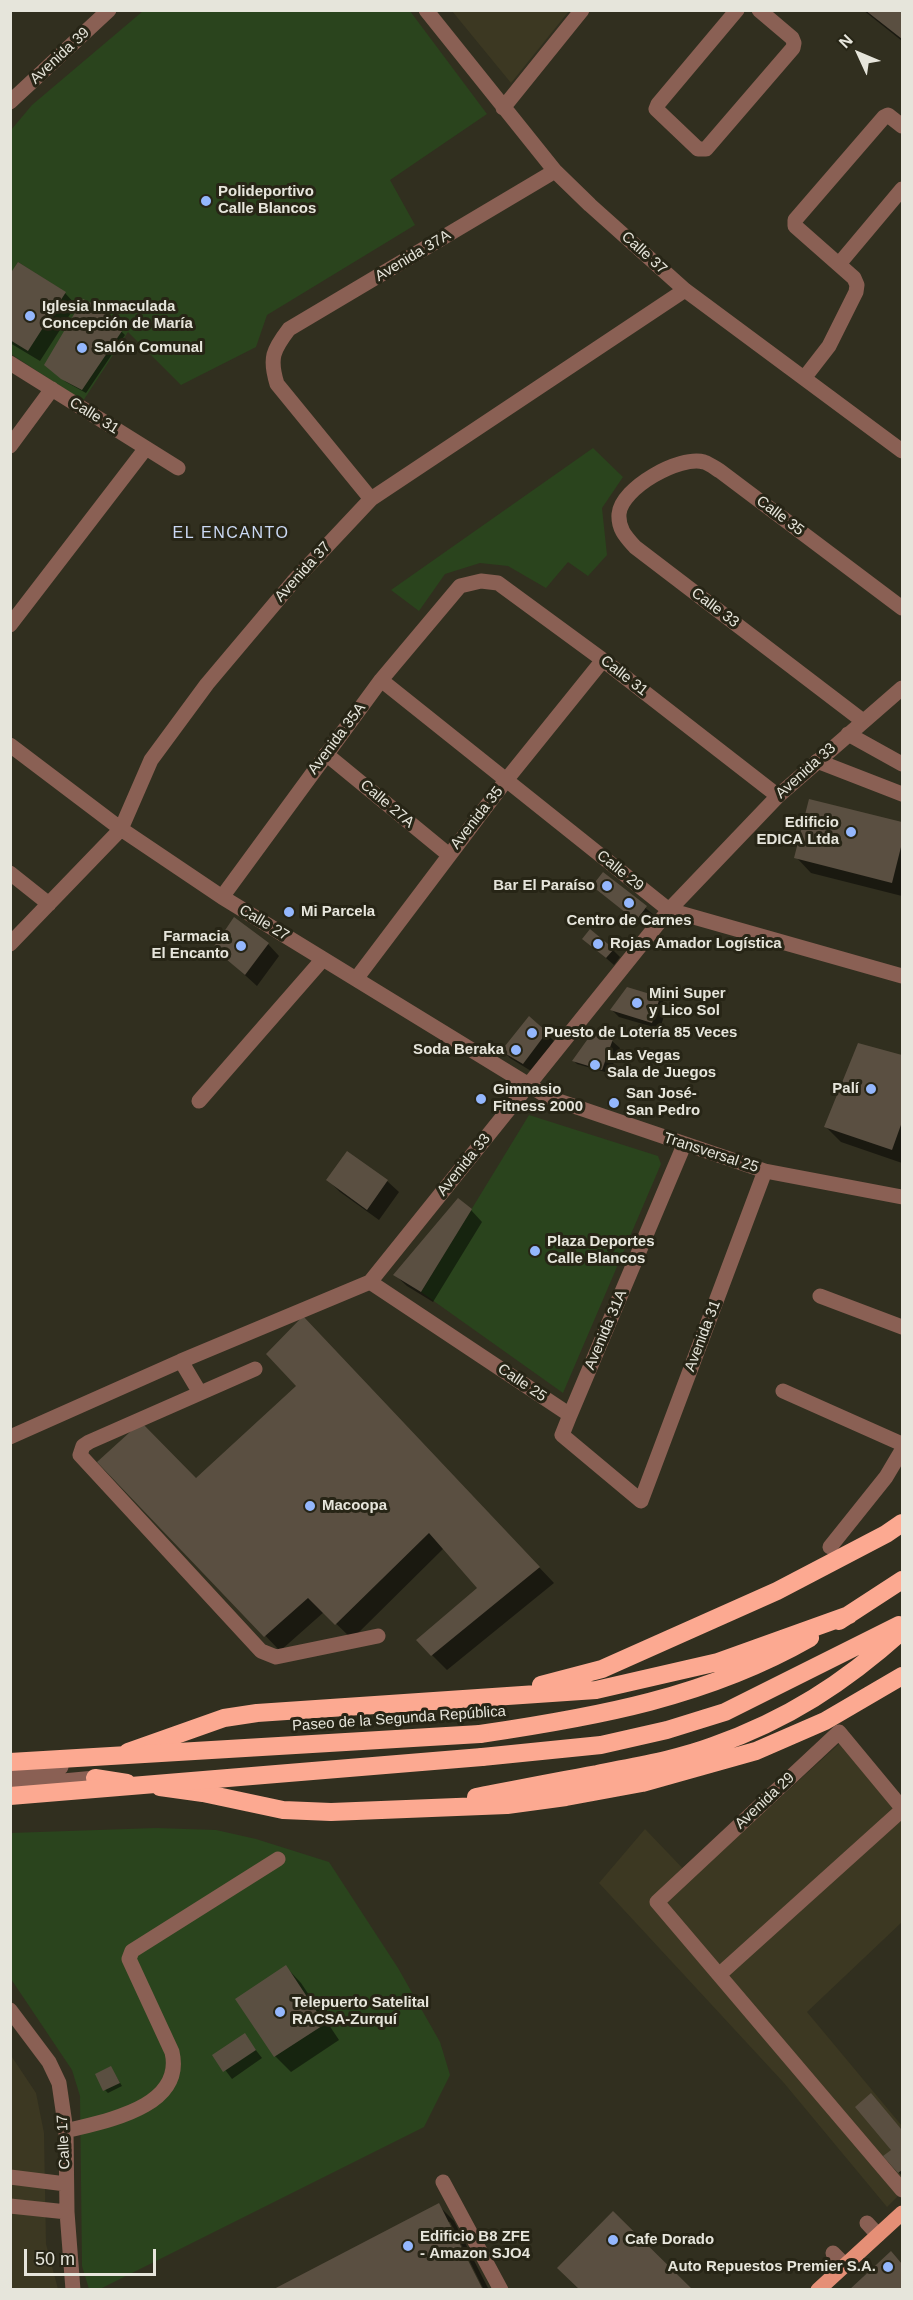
<!DOCTYPE html>
<html>
<head>
<meta charset="utf-8">
<style>
  body { margin:0 }
  #map { position:relative; width:913px; height:2300px; overflow:hidden; background:#312f1f; font-family:Helvetica,sans-serif }
  canvas { display:block }
  .frame { position:absolute; inset:0; border:12px solid #e6e5db; pointer-events:none }
  .north { position:absolute; left:829px; top:24px; width:60px; height:60px; -webkit-text-stroke:4px #272516; paint-order:stroke; rotate:314deg; font-size:16px; font-weight:700; line-height:24px; text-align:center; color:#e6e5db }
  .north::after { content:''; display:block; margin:auto; width:21px; height:27px; background:#e6e5db; clip-path:polygon(50% 0,100% 100%,50% 72%,0 100%) }
  .scale { position:absolute; left:24px; top:2249px; width:132px; height:27px; box-sizing:border-box; border:3px solid #e6e5db; border-top:0; padding-left:8px; font-size:18px; line-height:21px; white-space:nowrap; color:#e6e5db; -webkit-text-stroke:4px #272516; paint-order:stroke }
</style>
</head>
<body>
<div id="map">
<canvas width="913" height="2300"></canvas>
<div class="frame"></div>
<div class="north">N</div>
<div class="scale">50 m</div>
</div>
<script>
const ctx = document.querySelector('canvas').getContext('2d');
ctx.lineJoin = 'round';
function fill(path, color) { ctx.fillStyle = color; ctx.fill(path, 'evenodd'); }
function strokePath(path, color, width, dash) { ctx.strokeStyle = color; ctx.lineWidth = width; ctx.lineCap = dash ? 'butt' : 'round'; ctx.setLineDash(dash || []); ctx.stroke(path); }
function write(font, color, halo, rows, align = 'center') {
  ctx.font = font + ' Helvetica,sans-serif'; ctx.lineWidth = 6; ctx.setLineDash([]); ctx.textBaseline = 'middle'; ctx.strokeStyle = halo; ctx.fillStyle = color; for (const [text, x, y, turn = 0] of rows) {
    ctx.save(); ctx.translate(x, y); ctx.rotate((+turn || 0) * Math.PI / 180); ctx.textAlign = isNaN(turn) ? turn : align; if (halo) ctx.strokeText(text, 0, 0); ctx.fillText(text, 0, 0); ctx.restore();
  }
}
fill(new Path2D(`
  M452 11H569L511 83Z
  M840 1743 902 1818V1922L807 2012 902 2126V2192L887 2207 784 2083 599 1883 645 1829 692 1878Z
  M10 2054 36 2093 44 2133 46 2244 58 2289H11Z`), '#3c3822');
fill(new Path2D(`
  M143 11H410L487 114 390 180 415 225 267 315 256 347 181 385 128 332 83 401 11 354V340L65 292 18 262 11 274V130L32 105Z
  M593 448 623 477 602 508 607 555 588 576 568 562 546 588 508 566 480 563 445 574 419 611 391 590Z
  M529 1115 658 1156 661 1164 563 1393 421 1292Z
  M156 1828 216 1830 256 1839 329 1862 398 1968 440 2042 450 2075 424 2127 100 2289H89L82 2266 80 2096 72 2070 11 1979 10 1833Z`), '#2a441d');
fill(new Path2D(`
  M863 10H902V41Z
  M10 277 65 293 76 305 40 361 10 343Z
  M97 308 125 335 86 393 66 382 49 368Z
  M810 801 902 824V896L811 873 796 857Z
  M604 874 654 915 644 927 601 893Z
  M584 939 613 950 620 957 614 965Z
  M268 944 279 956 257 986 215 948Z
  M660 998 667 1006 660 1029 619 1017 612 1010Z
  M546 1033 554 1041 531 1071 510 1058 503 1051Z
  M612 1041 620 1048 612 1067 607 1065 605 1072 577 1064 574 1061Z
  M859 1045 902 1057V1163L841 1142 826 1127Z
  M328 1180 387 1181 399 1192 379 1220 340 1192Z
  M471 1210 482 1222 433 1302 407 1286 395 1275Z
  M318 1334 554 1583 447 1670 432 1655 479 1588 444 1548 352 1639 324 1612 280 1651 99 1462 196 1480 298 1386Z
  M286 1967 301 1983 339 2040 291 2072 275 2056 237 2000Z
  M244 2035 262 2058 232 2079 214 2055Z
  M111 2068 122 2086 108 2093 105 2090Z
  M870 2095 902 2130V2176L885 2157 893 2150Z
  M438 2205 454 2221 489 2290H484L450 2222H446Z`), '#0007');
fill(new Path2D(`
  M865 10H902V39Z
  M18 262 66 292 28 351 10 340V274Z
  M83 299 98 306 122 331 82 390 61 379 44 365Z
  M809 799 902 822V843L892 883 794 858Z
  M603 872 647 906 636 921 592 886Z
  M234 917 269 943 245 975 213 948Z
  M590 929 614 949 606 958 582 939Z
  M627 987 660 997 652 1023 610 1010Z
  M529 1016 547 1032 523 1064 501 1051Z
  M592 1033 613 1039 602 1070 572 1061Z
  M858 1043 902 1055V1122L892 1150 824 1127Z
  M347 1151 388 1180 367 1210 326 1180Z
  M458 1198 472 1209 421 1292 393 1275Z
  M303 1316 540 1567 431 1656 416 1640 477 1588 429 1533 335 1625 308 1598 264 1637 97 1462 141 1422 196 1478 296 1386 266 1354Z
  M286 1965 325 2024 274 2057 235 1999Z
  M245 2033 256 2050 223 2072 212 2055Z
  M111 2066 120 2083 103 2091 95 2074Z
  M871 2093 902 2130V2170L898 2173 883 2156 891 2150 855 2107Z
  M439 2203 483 2290H272Z
  M613 2211 693 2290H580L557 2268Z
  M891 2251 902 2264V2290H849Z`), '#5a4f41');
strokePath(new Path2D(`
  M426 10 555 171 590 205 685 290 902 451
  M737 10 658 104 656 109 698 149H706L793 48 794 43 792 38 759 10
  M10 102 109 10
  M503 108 582 10
  M839 264 902 189
  M10 363 178 468
  M805 377 829 346 856 292 857 285 854 278 795 226V220L884 117 888 115 902 126
  M10 446 52 389
  M371 499 277 384C269 358 273 350 289 329L555 171
  M10 625 146 448
  M381 680 669 910 902 976
  M863 721 635 547C626 537 618 529 619 514 621 488 680 455 704 462 710 464 715 468 720 471L902 608
  M848 734 902 764
  M10 745 121 829 222 897 550 1098 765 1171 902 1197
  M326 754 449 855
  M817 761 902 794
  M10 873 49 904
  M222 897 381 680 460 586 481 581 498 583 603 660 778 796
  M10 944 121 829 151 760 207 684 293 582 371 499 685 290
  M356 979 507 779 603 660
  M199 1101 323 959
  M370 1282 570 1415 562 1435 641 1501 765 1171
  M820 1296 902 1327
  M181 1361 200 1393
  M255 1369 89 1442 83 1446 80 1455 261 1651 276 1657 378 1636
  M783 1391 902 1444
  M570 1415 684 1145
  M10 1437 181 1361 370 1282 669 910 778 796 902 688
  M830 1547 886 1477 902 1450
  M10 1773 61 1767
  M10 1786 95 1778
  M902 1808 839 1732 657 1902 902 2190
  M720 1974 902 1810
  M10 2010 49 2062 59 2083 66 2131 67 2212 73 2290
  M66 2131C104 2121 185 2108 172 2052L129 1959 132 1951 278 1859
  M10 2177 66 2184
  M443 2182 501 2290
  M10 2206 67 2212
  M867 2223 878 2235
  M833 2253 845 2265`), '#8a6054', 15);
strokePath(new Path2D(`
  M818 2290 902 2213`), '#e58f76', 15);
strokePath(new Path2D(`
  M839 1621 902 1580
  M541 1685 602 1669 777 1591 886 1534 902 1523
  M480 1734C596 1717 707 1697 810 1638
  M128 1752 224 1718 257 1713 596 1690 718 1662 849 1615
  M482 1757 601 1745 667 1730 725 1712 899 1625
  M95 1778 127 1783
  M160 1787 203 1793 283 1810 331 1812 507 1805 566 1797 642 1783 756 1751 825 1721 902 1676
  M476 1797C517 1789 557 1781 597 1774 636 1766 675 1760 713 1746 787 1720 844 1683 902 1631`), '#fca991', 18);
strokePath(new Path2D(`
  M10 1762 480 1734
  M10 1796 482 1757`), '#fca991', 18);
for (const [x, y, r, color] of [
  [206,201,6,"#94b7fd"],
  [30,316,6,"#94b7fd"],
  [82,348,6,"#94b7fd"],
  [851,832,6,"#94b7fd"],
  [607,886,6,"#94b7fd"],
  [629,903,6,"#94b7fd"],
  [289,912,6,"#94b7fd"],
  [598,944,6,"#94b7fd"],
  [241,946,6,"#94b7fd"],
  [637,1003,6,"#94b7fd"],
  [532,1033,6,"#94b7fd"],
  [516,1050,6,"#94b7fd"],
  [595,1065,6,"#94b7fd"],
  [871,1089,6,"#94b7fd"],
  [481,1099,6,"#94b7fd"],
  [614,1103,6,"#94b7fd"],
  [535,1251,6,"#94b7fd"],
  [310,1506,6,"#94b7fd"],
  [280,2012,6,"#94b7fd"],
  [613,2240,6,"#94b7fd"],
  [408,2246,6,"#94b7fd"],
  [888,2267,6,"#94b7fd"]
]) { const dot = new Path2D(); dot.arc(x, y, r, 0, 2 * Math.PI); ctx.fillStyle = color; ctx.fill(dot); strokePath(dot, '#272516', 2); }
write('15px', '#e6e5db', '#272516', [
  ["Avenida 39",60,56,-43],
  ["Calle 37",644,253,42],
  ["Avenida 37A",413,256,-31],
  ["Calle 31",94,416,32],
  ["Calle 35",780,516,37],
  ["Avenida 37",303,572,-48],
  ["Calle 33",715,608,37],
  ["Calle 31",624,676,38],
  ["Avenida 35A",337,739,-53],
  ["Avenida 33",806,771,-42],
  ["Calle 27A",387,804,40],
  ["Avenida 35",477,818,-52],
  ["Calle 29",620,871,39],
  ["Calle 27",264,923,31],
  ["Transversal 25",711,1153,18],
  ["Avenida 33",464,1165,-51],
  ["Avenida 31A",606,1330,-67],
  ["Avenida 31",703,1336,-69],
  ["Calle 25",522,1383,34],
  ["Paseo de la Segunda República",399,1719,-4],
  ["Avenida 29",765,1801,-43],
  ["Calle 17",64,2142,-93]
]);
write('bold 15px', '#e6e5db', '#272516', [
  ["Polideportivo",218,192],
  ["Calle Blancos",218,209],
  ["Iglesia Inmaculada",42,307],
  ["Concepción de María",42,324],
  ["Salón Comunal",94,348],
  ["Edificio",839,823,"right"],
  ["EDICA Ltda",839,840,"right"],
  ["Bar El Paraíso",595,886,"right"],
  ["Mi Parcela",301,912],
  ["Centro de Carnes",629,921,"center"],
  ["Farmacia",229,937,"right"],
  ["El Encanto",229,954,"right"],
  ["Rojas Amador Logística",610,944],
  ["Mini Super",649,994],
  ["y Lico Sol",649,1011],
  ["Puesto de Lotería 85 Veces",544,1033],
  ["Soda Beraka",504,1050,"right"],
  ["Las Vegas",607,1056],
  ["Sala de Juegos",607,1073],
  ["Palí",859,1089,"right"],
  ["Gimnasio",493,1090],
  ["Fitness 2000",493,1107],
  ["San José-",626,1094],
  ["San Pedro",626,1111],
  ["Plaza Deportes",547,1242],
  ["Calle Blancos",547,1259],
  ["Macoopa",322,1506],
  ["Telepuerto Satelital",292,2003],
  ["RACSA-Zurquí",292,2020],
  ["Edificio B8 ZFE",420,2237],
  ["- Amazon SJO4",420,2254],
  ["Cafe Dorado",625,2240],
  ["Auto Repuestos Premier S.A.",876,2267,"right"]
], 'left');
ctx.letterSpacing = '1.5px';
write('16px', '#cbd9f4', '#272516', [
  ["EL ENCANTO",231,534]
]);
ctx.letterSpacing = '0px';
</script>
</body>
</html>
